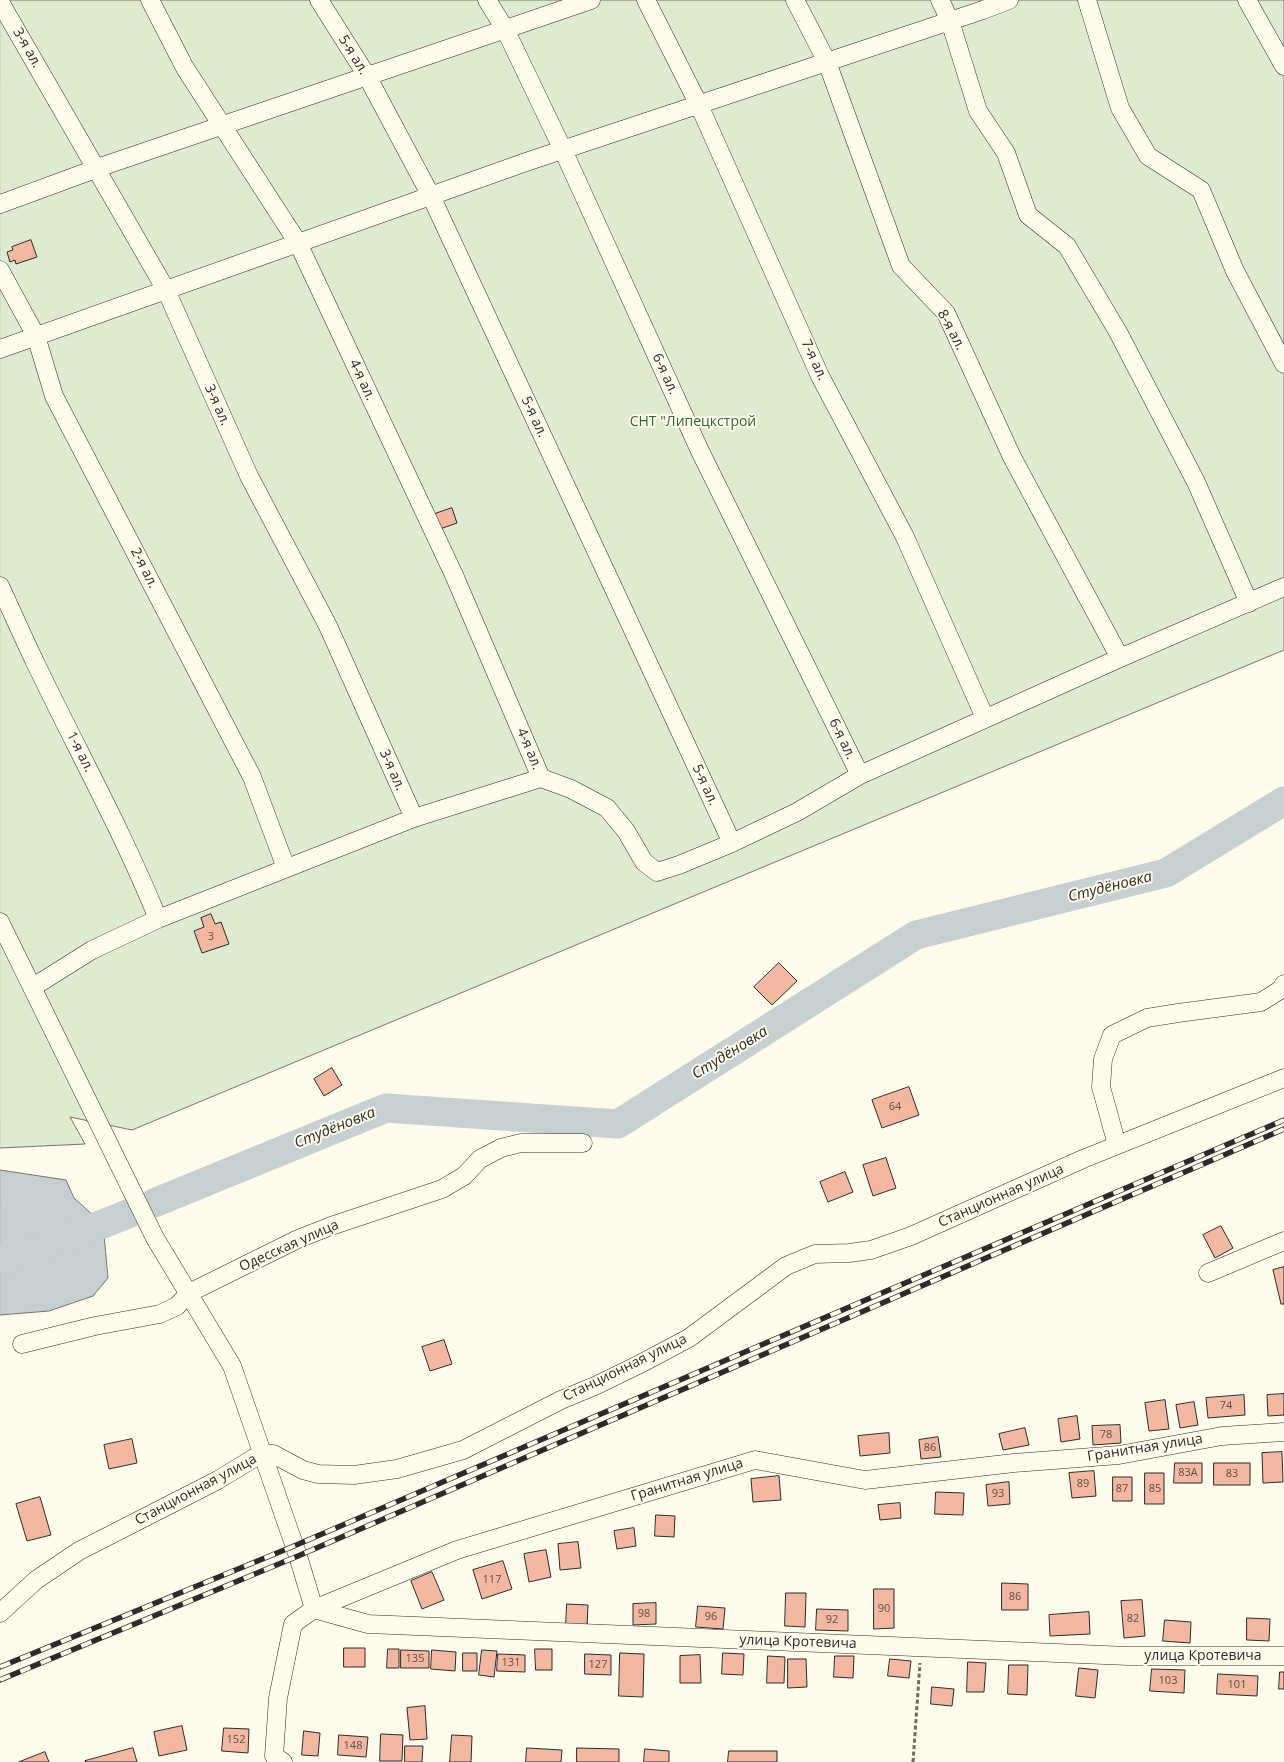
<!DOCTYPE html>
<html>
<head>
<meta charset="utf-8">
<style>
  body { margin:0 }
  canvas { display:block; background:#fdfbea }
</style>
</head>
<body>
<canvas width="1284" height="1762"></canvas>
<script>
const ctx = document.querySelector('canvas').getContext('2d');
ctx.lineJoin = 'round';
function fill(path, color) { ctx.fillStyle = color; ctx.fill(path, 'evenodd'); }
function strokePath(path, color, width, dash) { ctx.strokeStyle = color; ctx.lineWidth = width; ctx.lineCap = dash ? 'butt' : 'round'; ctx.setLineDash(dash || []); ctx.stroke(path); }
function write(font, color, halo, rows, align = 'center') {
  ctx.font = font + ' "Open Sans",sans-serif'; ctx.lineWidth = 4; ctx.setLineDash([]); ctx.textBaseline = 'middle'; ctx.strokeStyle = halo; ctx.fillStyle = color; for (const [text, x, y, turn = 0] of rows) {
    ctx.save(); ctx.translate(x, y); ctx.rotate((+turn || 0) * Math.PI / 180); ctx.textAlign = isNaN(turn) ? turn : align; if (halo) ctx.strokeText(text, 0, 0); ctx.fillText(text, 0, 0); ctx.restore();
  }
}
const green = new Path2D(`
  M0 0H1284V650L132 1130 70 1117 85 1144 0 1148Z`);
fill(green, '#deebd1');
strokePath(green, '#74746e', 1);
const water = new Path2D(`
  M0 1170 66 1180 74 1198 103 1224 108 1278 93 1296 49 1311 0 1315Z`);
fill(water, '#c7d0d0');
strokePath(water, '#74746e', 1);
strokePath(new Path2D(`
  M154 1203 386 1108 618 1124 916 935 1166 873 1284 801
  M0 1260 103 1224 130 1213`), '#c7d0d0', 29);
const building = new Path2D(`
  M31 240 37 257 16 264 15 260 10 262 7 252 13 250 12 247Z
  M452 508 457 523 437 530 432 515Z
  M211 914 215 924 221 922 229 944 202 953 194 931 204 927 201 918Z
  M779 963 797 981 772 1005 754 987Z
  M332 1068 342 1085 324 1096 314 1079Z
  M909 1087 919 1115 882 1128 872 1100Z
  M886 1158 896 1188 873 1196 863 1165Z
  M845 1172 853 1192 828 1202 820 1182Z
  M1221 1226 1233 1248 1215 1258 1203 1235Z
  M1284 1267V1304H1281L1273 1270Z
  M444 1340 452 1364 430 1371 422 1347Z
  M1284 1394V1415L1268 1416 1267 1395Z
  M1244 1395 1245 1415 1208 1418 1206 1398Z
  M1165 1400 1169 1429 1149 1431 1145 1403Z
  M1194 1402 1198 1425 1180 1428 1176 1405Z
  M1077 1416 1080 1439 1061 1442 1058 1419Z
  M1120 1425 1121 1443 1093 1445 1092 1426Z
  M1025 1428 1029 1445 1003 1450 999 1434Z
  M889 1433 890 1453 860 1456 858 1436Z
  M938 1437 941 1457 921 1459 919 1440Z
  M132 1439 137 1463 109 1469 104 1445Z
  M1282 1452 1283 1482 1263 1483 1262 1453Z
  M1175 1463H1202V1483H1174Z
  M1214 1463H1250V1485H1214Z
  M1094 1471 1096 1496 1072 1498 1069 1473Z
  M1145 1473H1164V1504H1145Z
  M779 1476 781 1500 753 1502 751 1479Z
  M1113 1477H1132V1501H1113Z
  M1009 1482 1010 1504 988 1506 986 1485Z
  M936 1492 964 1493 963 1515 935 1514Z
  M40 1497 51 1535 27 1541 16 1504Z
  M900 1503 901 1518 880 1520 878 1505Z
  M656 1515 675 1516 674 1537 655 1536Z
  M634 1528 636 1546 617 1549 614 1531Z
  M578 1542 581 1568 560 1570 558 1544Z
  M546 1550 551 1577 529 1582 524 1554Z
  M503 1561 512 1589 482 1599 473 1570Z
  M432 1572 444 1600 422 1609 411 1581Z
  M1002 1583 1028 1584V1610H1002Z
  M874 1589H894V1628L874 1629Z
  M786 1593H806L805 1627 785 1626Z
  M1142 1600 1145 1636 1124 1638 1121 1601Z
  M656 1603V1624L633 1625V1604Z
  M567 1604 588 1605 587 1627 566 1626Z
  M698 1606 725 1608 723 1629 696 1627Z
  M817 1609 848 1610V1631L816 1630Z
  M1089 1612 1090 1634 1050 1636 1049 1615Z
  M1247 1618 1270 1619 1269 1641 1247 1640Z
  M1165 1620 1191 1622 1190 1643 1163 1641Z
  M344 1648H365V1667H344Z
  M388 1649H399V1668H387Z
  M535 1649H552V1670H536Z
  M401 1650 429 1651V1668H401Z
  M432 1650 456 1652 455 1671 431 1669Z
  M482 1650 497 1651 494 1677 479 1675Z
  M463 1653H477V1671H463Z
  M620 1653 644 1654 643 1697 619 1696Z
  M723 1653 744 1654 743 1675 722 1674Z
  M498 1654 525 1655V1672L497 1671Z
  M585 1654 611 1655V1675L585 1674Z
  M700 1655 701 1683H680V1656Z
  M768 1656 785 1657 784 1683H767Z
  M835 1656H854L853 1678 834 1677Z
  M788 1659H806L807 1687 788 1688Z
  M890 1659 911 1661 909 1678 888 1676Z
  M968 1662 986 1663 984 1692H967Z
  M1009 1665H1028L1027 1695 1008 1694Z
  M1079 1668 1098 1670 1095 1698 1076 1696Z
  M1152 1669 1185 1670 1184 1693 1150 1691Z
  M1280 1672H1284V1689H1279Z
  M1218 1674 1258 1676 1257 1696 1217 1694Z
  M932 1687 954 1689 952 1706 931 1704Z
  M425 1706 427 1739 410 1740 407 1708Z
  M182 1726 187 1750 159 1756 154 1732Z
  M224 1728 249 1729 248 1753 222 1751Z
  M304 1731 320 1733 318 1756 302 1755Z
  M381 1734 403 1735 402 1761H380Z
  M339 1735 368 1737 366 1757 338 1755Z
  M452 1735 472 1736 471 1762H450Z
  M405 1746H423L422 1762H405Z
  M133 1748 137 1762H86L85 1761Z
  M527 1748 562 1750 561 1762H526Z
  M577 1748 619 1749V1762H577Z
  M645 1749 669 1751V1762H644Z
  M729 1751H777V1762H728Z
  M45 1752 49 1762H19Z`);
fill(building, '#f2b8a0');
strokePath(building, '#2b2b2b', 1);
const minor = new Path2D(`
  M150 0 185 68 298 243 454 575 541 778
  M319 0 367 76 431 196 732 843
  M487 0 505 29 563 150 700 451 860 775
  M646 0 699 105 820 376 905 537 985 718
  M795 0 827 62 901 266 946 313 1012 457 1120 658
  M940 0 950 21 978 111 1006 153 1028 215 1067 246 1118 332 1196 482 1249 603
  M1087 0 1120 108 1148 156 1201 190 1235 271 1284 364
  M1247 0 1284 66
  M0 2 166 290 249 476 328 626 414 818
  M0 204 109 164 591 0
  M0 270 36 336 54 396 252 777 286 868
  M0 349 526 162 983 10 1009 0
  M0 586C12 612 23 637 35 662 76 748 122 830 158 919
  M0 922 155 1238 232 1366 298 1556 314 1609
  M33 987 92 950 158 919 414 818 541 778 571 789 607 808 626 831 644 862 657 872 679 865 732 843 797 812 860 775 1120 658 1284 587
  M1117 1145 1101 1087 1103 1059 1112 1035 1147 1018 1178 1013 1261 1002 1280 990 1284 984
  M1208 1273 1284 1241
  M22 1344 95 1326 160 1314 177 1306 189 1293 298 1239 331 1226 442 1189 464 1176 480 1159 501 1148 521 1143H583
  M314 1609 368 1624 1128 1656H1284
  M0 1613 36 1580 79 1551 218 1480 254 1458 264 1454H273L303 1470 318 1474 354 1475 397 1469 463 1450 561 1400 597 1385 640 1364 689 1338 786 1266 815 1254 849 1253 871 1250 911 1236 1083 1159 1284 1078
  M283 1762 274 1756 278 1698 293 1624 314 1609 457 1550 755 1460 865 1480 1014 1463 1119 1455 1222 1436 1284 1432`);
strokePath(minor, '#2b2b2b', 19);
strokePath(new Path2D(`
  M913 1762 920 1663`), '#6a6964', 3, [4, 2.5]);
strokePath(minor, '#fdfbea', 18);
const rail = new Path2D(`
  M0 1667 294 1546 1284 1120
  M0 1680 298 1556 1284 1129`);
strokePath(rail, '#2b2b2b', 5.5);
strokePath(rail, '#fdfbea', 4, [11]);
write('11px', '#5d4e48', null, [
  ["3",211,937],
  ["64",895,1107],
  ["74",1226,1406],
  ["78",1106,1435],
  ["86",930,1448],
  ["83А",1188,1473],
  ["83",1232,1474],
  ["89",1083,1484],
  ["87",1122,1489],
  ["85",1155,1489],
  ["93",998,1494],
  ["117",492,1580],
  ["86",1015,1597],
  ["90",884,1609],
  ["98",644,1614],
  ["96",711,1617],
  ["82",1133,1619],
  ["92",832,1620],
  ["135",415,1659],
  ["131",511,1663],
  ["127",598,1665],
  ["103",1168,1681],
  ["101",1237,1685],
  ["152",236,1740],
  ["148",353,1746]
]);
write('14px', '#2b2b2b', '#fdfbea', [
  ["3-я ал.",27,48,60],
  ["5-я ал.",353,55,58],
  ["8-я ал.",951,330,62],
  ["7-я ал.",814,360,65],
  ["6-я ал.",665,374,65],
  ["4-я ал.",362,380,65],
  ["3-я ал.",217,405,66],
  ["5-я ал.",534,417,65],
  ["2-я ал.",144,568,63],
  ["6-я ал.",842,739,64],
  ["4-я ал.",529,749,67],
  ["1-я ал.",80,752,63],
  ["3-я ал.",392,770,66],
  ["5-я ал.",705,785,65],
  ["Станционная улица",1001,1196,-24],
  ["Одесская улица",289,1246,-24],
  ["Станционная улица",625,1368,-26],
  ["Гранитная улица",1145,1448,-9],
  ["Гранитная улица",687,1480,-17],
  ["Станционная улица",196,1490,-28],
  ["улица Кротевича",798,1642,2],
  ["улица Кротевича",1203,1656]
]);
write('14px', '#34623c', '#fdfbea', [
  ["СНТ \"Липецкстрой",693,422]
]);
write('italic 15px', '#2b2b2b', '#fdfbea', [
  ["Студёновка",1110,887,-14],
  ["Студёновка",730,1053,-32],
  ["Студёновка",335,1128,-22]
]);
</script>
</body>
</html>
